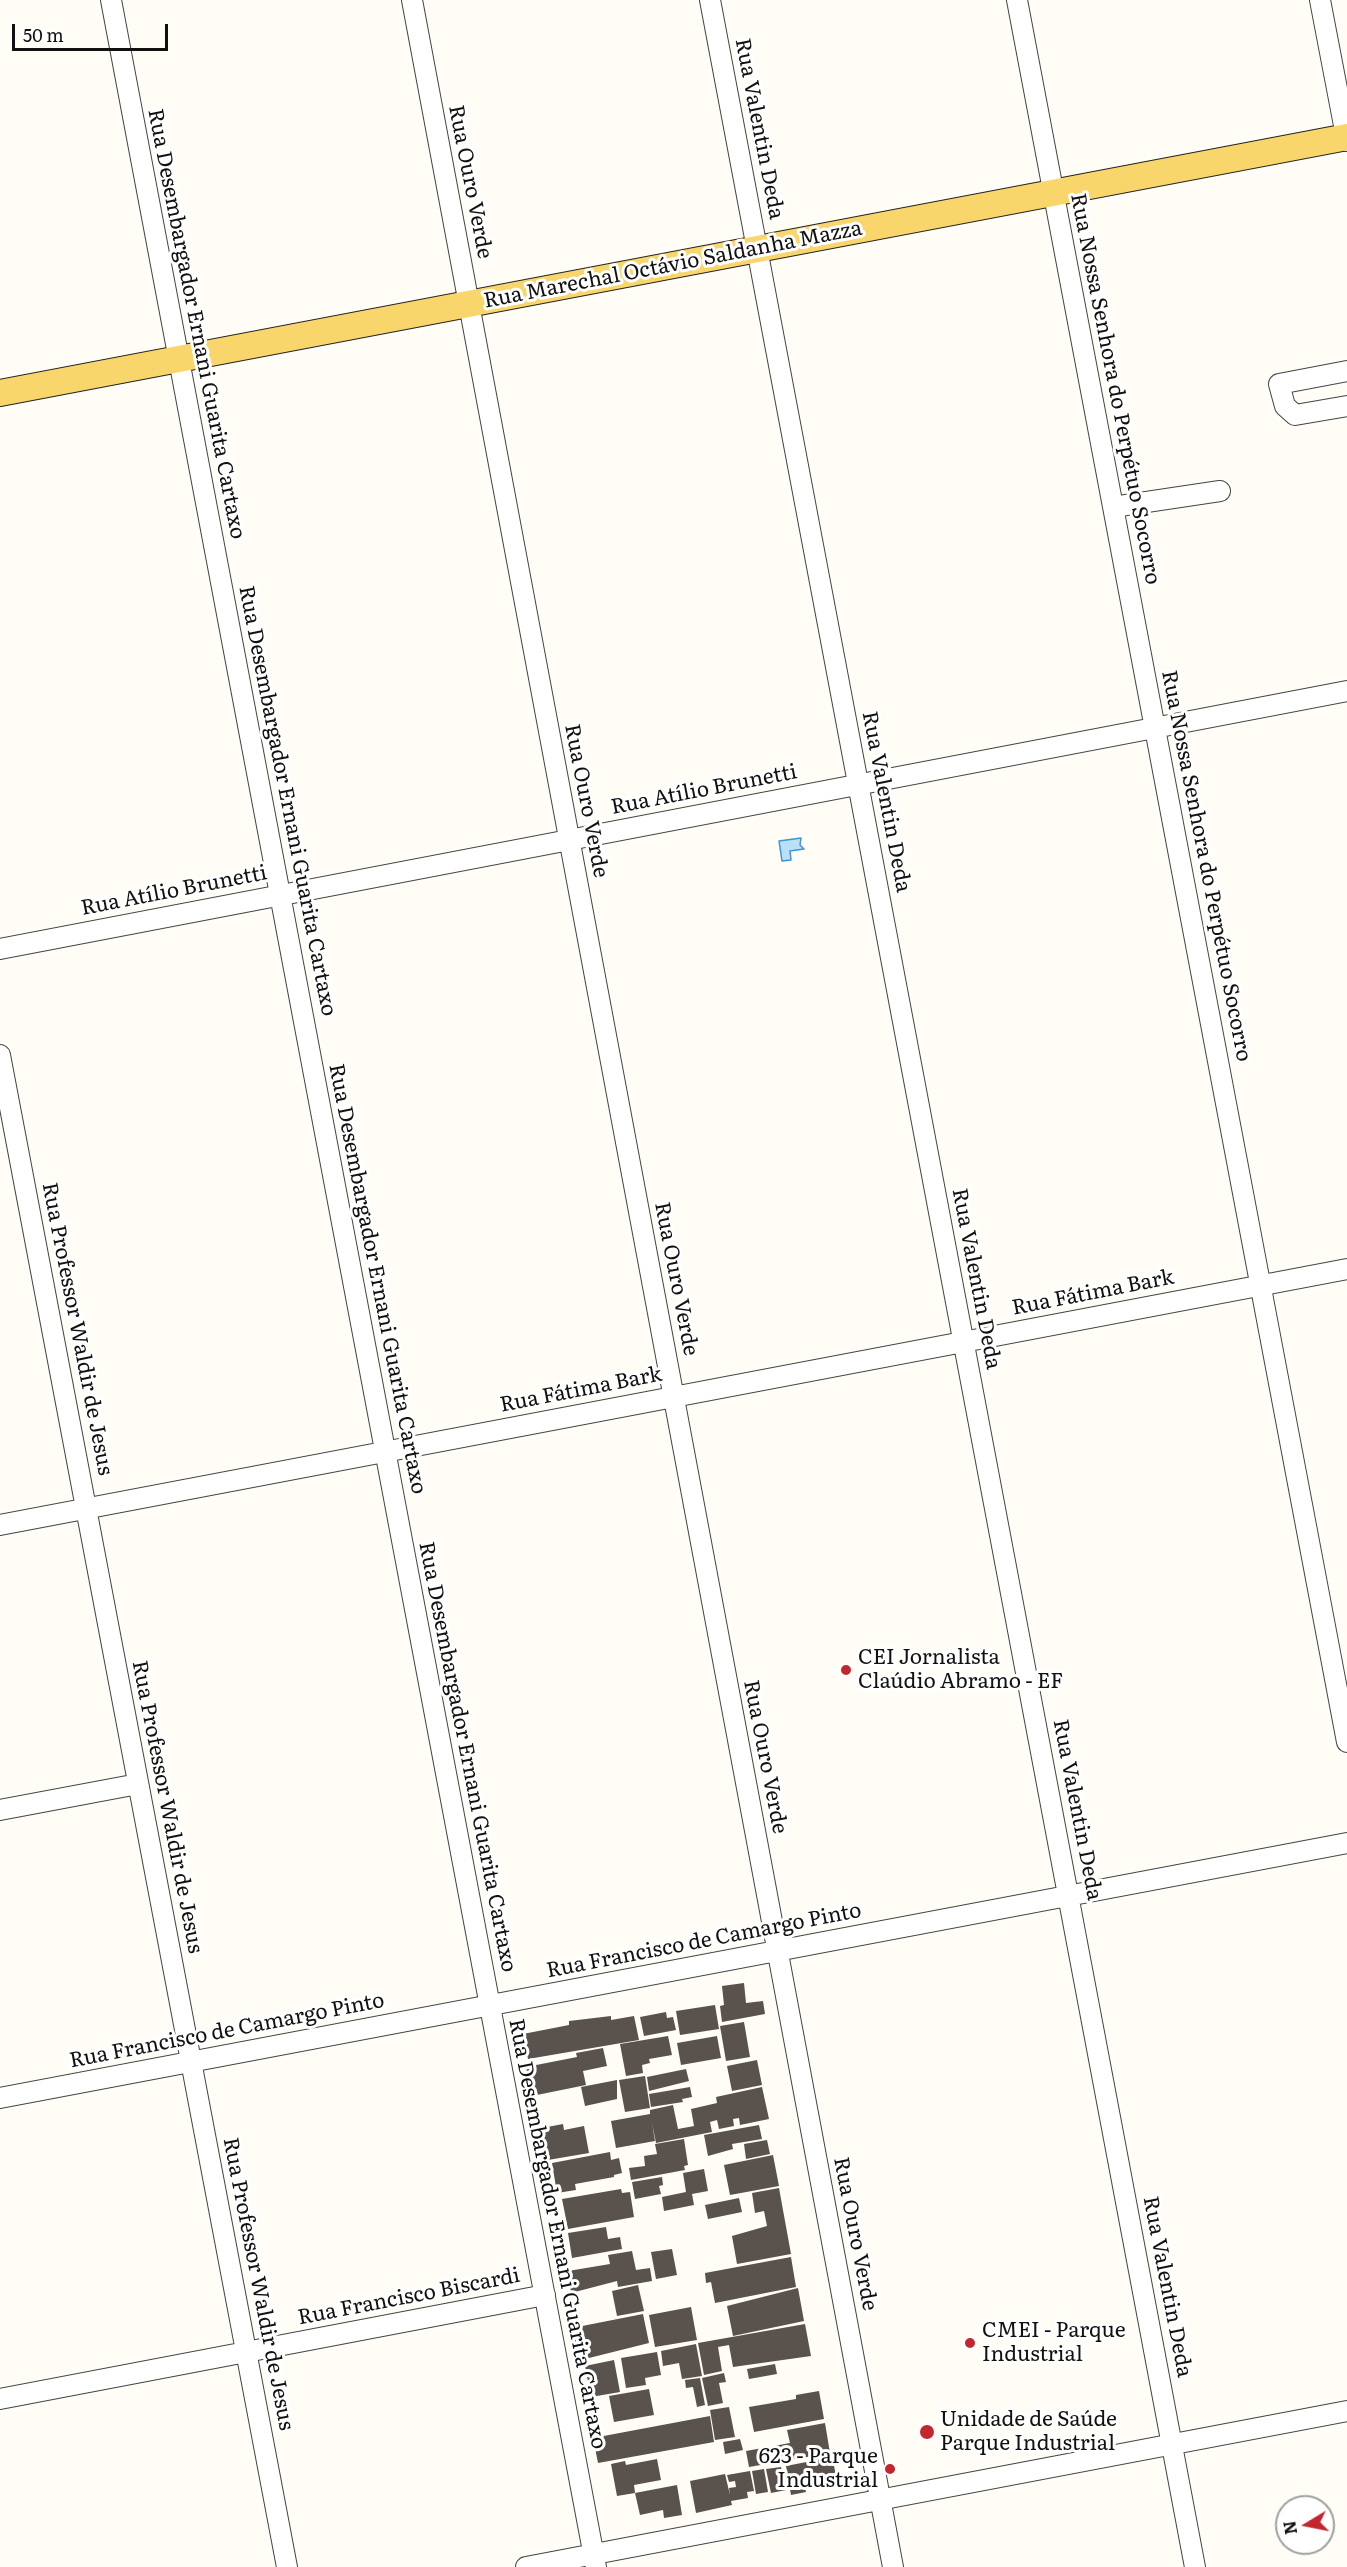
<!DOCTYPE html>
<html>
<head>
<meta charset="utf-8">
<style>
  body { margin:0 }
  #map { position:relative; width:1347px; height:2567px; overflow:hidden; background:#fffdf5; font-family:Literata,serif }
  canvas { display:block }
  .north { position:absolute; left:1275px; top:2495px; width:60px; height:60px; box-sizing:border-box; background:#fff; border:2px solid #a0a0a0; border-radius:50%; rotate:260deg; font-size:16px; font-weight:700; line-height:24px; text-align:center; color:#111 }
  .north::after { content:''; display:block; margin:auto; width:21px; height:27px; background:#c4262e; clip-path:polygon(50% 0,100% 100%,50% 72%,0 100%) }
  .scale { position:absolute; left:12px; top:24px; width:156px; height:27px; box-sizing:border-box; border:3px solid #111; border-top:0; padding-left:8px; font-size:18px; line-height:21px; white-space:nowrap; color:#111; -webkit-text-stroke:4px #fff; paint-order:stroke }
</style>
</head>
<body>
<div id="map">
<canvas width="1347" height="2567"></canvas>
<div class="north">N</div>
<div class="scale">50 m</div>
</div>
<script>
const ctx = document.querySelector('canvas').getContext('2d');
ctx.lineJoin = 'round';
function fill(path, color) { ctx.fillStyle = color; ctx.fill(path, 'evenodd'); }
function strokePath(path, color, width, dash) { ctx.strokeStyle = color; ctx.lineWidth = width; ctx.lineCap = dash ? 'butt' : 'round'; ctx.setLineDash(dash || []); ctx.stroke(path); }
function write(font, color, halo, rows, align = 'center') {
  ctx.font = font + ' Literata,serif'; ctx.lineWidth = 6; ctx.setLineDash([]); ctx.textBaseline = 'middle'; ctx.strokeStyle = halo; ctx.fillStyle = color; for (const [text, x, y, turn = 0] of rows) {
    ctx.save(); ctx.translate(x, y); ctx.rotate((+turn || 0) * Math.PI / 180); ctx.textAlign = isNaN(turn) ? turn : align; if (halo) ctx.strokeText(text, 0, 0); ctx.fillText(text, 0, 0); ctx.restore();
  }
}
const water = new Path2D(`
  M801 838 800 845 804 849 790 851 791 860 782 861 779 841Z`);
fill(water, '#b9e0f7');
strokePath(water, '#3f96cf', 1.5);
fill(new Path2D(`
  M744 1983 746 2003 763 2001 765 2014 722 2022 720 2006 724 2005 722 1986Z
  M715 2005 719 2029 680 2035 676 2011Z
  M666 2012 667 2018 673 2017 676 2030 644 2036 640 2017Z
  M611 2016V2020L634 2016 639 2040 528 2059 523 2034 569 2025V2021Z
  M744 2022 750 2057 726 2061 720 2026Z
  M668 2036 672 2055 649 2059 650 2063 642 2065 643 2073 626 2076 620 2044Z
  M717 2036 721 2058 681 2065 677 2043Z
  M603 2048 607 2066 583 2071 586 2085 532 2096 526 2067 577 2057 576 2053Z
  M757 2060 762 2085 732 2091 727 2066Z
  M686 2069 689 2081 649 2091 647 2077Z
  M645 2076 650 2108 625 2112 619 2080Z
  M617 2080V2099L585 2106 581 2087Z
  M690 2087 692 2097 682 2099 683 2102 651 2107 649 2094Z
  M762 2087 769 2119 740 2125 739 2118 733 2119 734 2126 719 2129 717 2120 710 2122 712 2132 656 2143 652 2123 655 2141 616 2148 611 2121 650 2114V2110L673 2105 678 2129 694 2126 691 2109 717 2103 716 2097Z
  M563 2124 564 2130 584 2126 589 2153 548 2160 542 2128Z
  M759 2125 762 2139 732 2144 733 2149 708 2156 704 2135Z
  M684 2139 688 2165 684 2166 685 2170 631 2180 629 2168 645 2166 644 2156 657 2154 655 2144Z
  M767 2140 770 2154 746 2159 744 2144Z
  M610 2152 611 2160 619 2158 622 2173 614 2175V2177L575 2184 576 2190 557 2193 552 2163Z
  M773 2155 779 2186 730 2195 724 2165Z
  M704 2169 708 2191 692 2194 694 2205 664 2211 662 2197 686 2192 683 2173Z
  M662 2177 663 2185 659 2186 661 2194 635 2199 632 2182Z
  M779 2188 791 2254 737 2264 732 2236 767 2226 764 2211 755 2213 752 2193Z
  M621 2189 622 2193 630 2192 634 2217 568 2229 562 2199Z
  M739 2198 742 2212 708 2219 705 2205Z
  M606 2227 608 2239 620 2237 622 2249 572 2258 568 2233Z
  M672 2249 677 2275 656 2279 651 2252Z
  M632 2251 636 2270 650 2268 652 2281 618 2287 617 2281 571 2293 568 2271 610 2264 608 2255Z
  M791 2257 796 2287 715 2303 711 2282 706 2283 705 2273Z
  M638 2285 644 2311 617 2316 612 2291Z
  M798 2288 804 2321 733 2336 727 2306Z
  M691 2307 697 2340 655 2347 649 2315Z
  M643 2314 649 2343 585 2359 584 2353 573 2355 567 2329Z
  M805 2324 811 2356 733 2367 729 2345 718 2347 722 2371 704 2375 698 2343Z
  M696 2344 702 2376 682 2379 679 2363 663 2366 661 2351Z
  M657 2352 661 2375 645 2378 646 2385 626 2388 621 2358Z
  M614 2360 620 2392 591 2397 585 2366Z
  M775 2364 777 2374 749 2379 747 2369Z
  M724 2373 726 2382 719 2383 723 2403 708 2406 702 2378Z
  M700 2378 705 2405 697 2407 693 2387 686 2388 685 2380Z
  M649 2389 654 2415 614 2422 609 2396Z
  M819 2391 824 2419 754 2432 749 2407 796 2399V2395Z
  M729 2407 735 2437 715 2440 710 2410Z
  M710 2416 714 2442 598 2463 593 2438Z
  M825 2423 830 2453 749 2467 746 2451 790 2443 787 2430Z
  M740 2439 743 2450 725 2454 723 2442Z
  M832 2457 836 2475 804 2482 806 2492 791 2495 786 2466Z
  M657 2459 661 2480 634 2485 635 2493 617 2496 611 2464 625 2461 626 2465Z
  M781 2467 786 2490 771 2493 766 2469Z
  M764 2469 768 2492 756 2494 752 2471Z
  M750 2471 754 2491 747 2492 748 2498 731 2501 732 2505 696 2513 690 2481 725 2474 730 2495 729 2488 736 2487 735 2481 729 2482 727 2475Z
  M677 2485 682 2515 664 2518 663 2510 640 2515 635 2493Z`), '#5a524d');
const minor = new Path2D(`
  M111 0 596 2567
  M412 0 893 2567
  M710 0 1195 2567
  M1017 0 1347 1742
  M1320 0 1347 141
  M1347 371 1279 384 1285 406 1295 415 1347 406
  M1113 507 1220 491
  M0 949 1347 691
  M0 1055 287 2567
  M0 1525 1347 1269
  M0 1810 138 1784
  M0 2098 1347 1843
  M0 2399 545 2295
  M526 2567 1347 2411`);
const major = new Path2D(`
  M0 393 1347 137`);
strokePath(minor, '#444', 22);
strokePath(major, '#222', 28);
strokePath(minor, '#fff', 20);
strokePath(major, '#f9d66b', 26);
for (const [x, y, r, color] of [
  [846,1670,6,"#c4262e"],
  [970,2343,6,"#c4262e"],
  [927,2432,8,"#c4262e"],
  [890,2469,6,"#c4262e"]
]) { const dot = new Path2D(); dot.arc(x, y, r, 0, 2 * Math.PI); ctx.fillStyle = color; ctx.fill(dot); strokePath(dot, '#fff', 2); }
write('21px', '#111', '#fff', [
  ["Rua Valentin Deda",759,129,79],
  ["Rua Ouro Verde",470,182,79],
  ["Rua Marechal Octávio Saldanha Mazza",673,265,-11],
  ["Rua Desembargador Ernani Guarita Cartaxo",196,324,79],
  ["Rua Nossa Senhora do Perpétuo Socorro",1115,389,79],
  ["Rua Atílio Brunetti",704,790,-11],
  ["Rua Desembargador Ernani Guarita Cartaxo",287,801,79],
  ["Rua Ouro Verde",586,801,79],
  ["Rua Valentin Deda",886,802,79],
  ["Rua Nossa Senhora do Perpétuo Socorro",1206,866,79],
  ["Rua Atílio Brunetti",174,891,-11],
  ["Rua Desembargador Ernani Guarita Cartaxo",377,1279,79],
  ["Rua Ouro Verde",676,1279,79],
  ["Rua Valentin Deda",976,1279,79],
  ["Rua Fátima Bark",1093,1293,-11],
  ["Rua Professor Waldir de Jesus",77,1329,79],
  ["Rua Fátima Bark",581,1390,-11],
  ["Rua Desembargador Ernani Guarita Cartaxo",467,1757,79],
  ["Rua Ouro Verde",765,1757,79],
  ["Rua Professor Waldir de Jesus",167,1807,79],
  ["Rua Valentin Deda",1077,1810,79],
  ["Rua Francisco de Camargo Pinto",704,1941,-11],
  ["Rua Francisco de Camargo Pinto",227,2031,-11],
  ["Rua Desembargador Ernani Guarita Cartaxo",557,2234,79],
  ["Rua Ouro Verde",855,2234,79],
  ["Rua Professor Waldir de Jesus",258,2284,79],
  ["Rua Valentin Deda",1167,2287,79],
  ["Rua Francisco Biscardi",409,2297,-11]
]);
write('21px', '#111', '#fff', [
  ["CEI Jornalista",858,1658],
  ["Claúdio Abramo - EF",858,1682],
  ["CMEI - Parque",982,2331],
  ["Industrial",982,2355],
  ["Unidade de Saúde",940,2420],
  ["Parque Industrial",940,2444],
  ["623 - Parque",878,2457,"right"],
  ["Industrial",878,2481,"right"]
], 'left');
</script>
</body>
</html>
